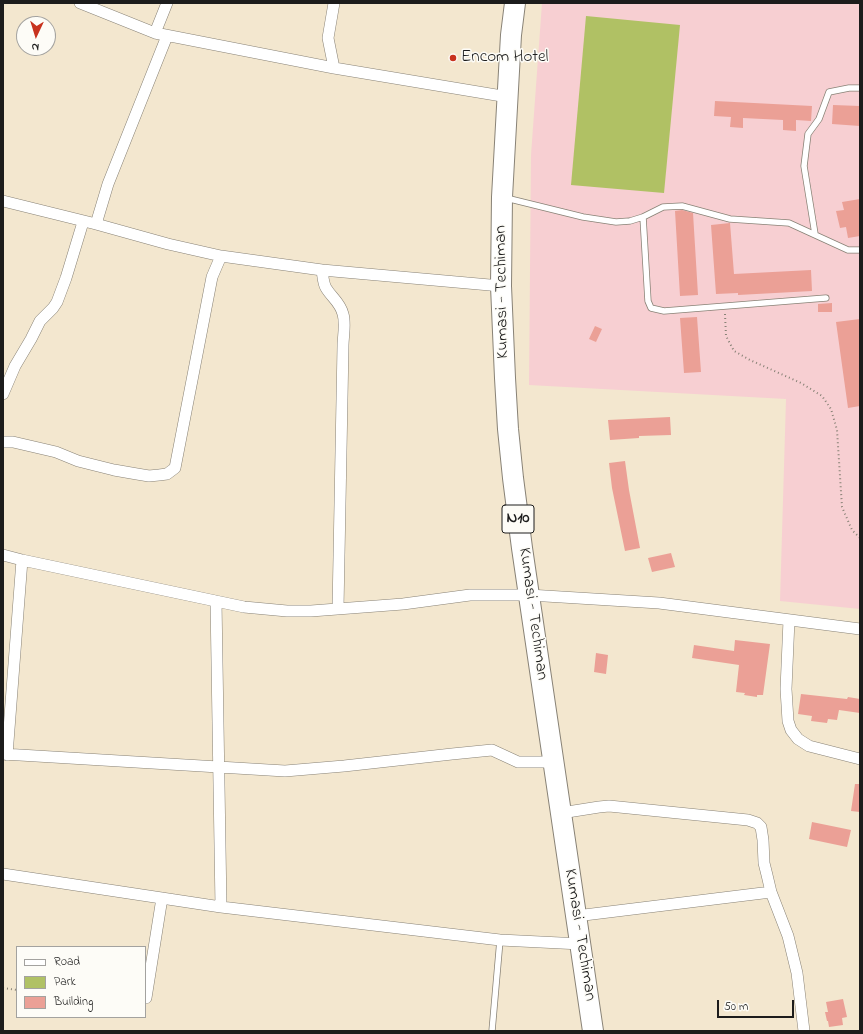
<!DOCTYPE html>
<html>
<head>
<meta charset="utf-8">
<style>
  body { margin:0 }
  #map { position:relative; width:863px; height:1034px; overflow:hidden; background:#f3e7cf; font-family:"Indie Flower",sans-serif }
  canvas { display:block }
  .frame { position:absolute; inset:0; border:4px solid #1c1c1c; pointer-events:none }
  .legend { position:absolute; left:16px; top:946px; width:130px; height:72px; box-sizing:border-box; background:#fdfcf7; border:1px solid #a3a29f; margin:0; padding:5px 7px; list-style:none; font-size:12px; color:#1c1c1c }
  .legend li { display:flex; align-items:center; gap:8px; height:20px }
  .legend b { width:20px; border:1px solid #a3a29f }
  .north { position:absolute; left:16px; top:16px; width:40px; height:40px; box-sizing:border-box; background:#fdfcf7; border:1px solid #a3a29f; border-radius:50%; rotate:184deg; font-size:11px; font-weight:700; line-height:16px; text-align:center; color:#1c1c1c }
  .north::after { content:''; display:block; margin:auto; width:14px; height:18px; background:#c8321e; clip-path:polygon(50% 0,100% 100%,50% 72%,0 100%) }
  .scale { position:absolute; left:717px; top:1000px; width:77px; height:18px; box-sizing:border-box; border:2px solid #1c1c1c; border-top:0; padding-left:5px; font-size:12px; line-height:14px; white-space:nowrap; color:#1c1c1c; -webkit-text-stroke:3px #fdfcf7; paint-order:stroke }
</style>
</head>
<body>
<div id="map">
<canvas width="863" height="1034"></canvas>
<div class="frame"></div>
<ul class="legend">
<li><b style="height:5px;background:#fff"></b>Road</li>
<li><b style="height:11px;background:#b0c164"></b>Park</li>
<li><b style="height:11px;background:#eba096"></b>Building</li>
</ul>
<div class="north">N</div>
<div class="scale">50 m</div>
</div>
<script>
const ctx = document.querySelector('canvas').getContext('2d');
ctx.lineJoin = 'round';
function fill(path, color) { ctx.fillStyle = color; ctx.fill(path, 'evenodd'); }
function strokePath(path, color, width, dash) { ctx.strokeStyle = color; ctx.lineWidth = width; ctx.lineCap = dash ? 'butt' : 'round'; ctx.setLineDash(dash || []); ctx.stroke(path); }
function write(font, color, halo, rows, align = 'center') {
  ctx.font = font + ' "Indie Flower",sans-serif'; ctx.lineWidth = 3; ctx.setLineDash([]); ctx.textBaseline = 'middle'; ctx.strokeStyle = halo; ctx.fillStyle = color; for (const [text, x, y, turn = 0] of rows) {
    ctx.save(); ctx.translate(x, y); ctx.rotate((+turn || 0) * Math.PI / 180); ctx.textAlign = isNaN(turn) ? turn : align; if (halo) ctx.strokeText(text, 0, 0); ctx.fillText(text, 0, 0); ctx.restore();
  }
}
fill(new Path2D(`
  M542 3H860V609L780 601 786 399 529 385 531 155Z`), '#f7cfd2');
fill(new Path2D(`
  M586 16 680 25 664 193 571 185Z`), '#b0c164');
fill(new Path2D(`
  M715 101 812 106 811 121 796 120V131L783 130V120L743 118V128L730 127 731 117 714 116Z
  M833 105 860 106V126L832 124Z
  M860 199V236L848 238 846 227 840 228 836 211 844 210 842 202Z
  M682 210 693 213 698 295 680 296 675 211Z
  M730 223 734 274 811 270 812 291 738 295V293L716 294 711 225Z
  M832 303V312H818V304Z
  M697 317 701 372 684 373 680 318Z
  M860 319V406L848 408 836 322Z
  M595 326 602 329 596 342 589 339Z
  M670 417 671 435 639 436V438L610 440 608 420Z
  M625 461 629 490 640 548 625 551 612 488 609 463Z
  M671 553 675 567 652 572 648 558Z
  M735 640 770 644 763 695H757V697L744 695 745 693 736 692 739 665 692 658 694 645 734 651Z
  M596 653 608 655 606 674 594 672Z
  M801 694 847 699 848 697 860 699V713L839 710 837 720 828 719 827 723 811 721 812 716 798 714Z
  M855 784H860V812L851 811Z
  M812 822 851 830 847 847 809 839Z
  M843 999 847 1017 842 1018 843 1025 829 1027 828 1021H827L825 1012H828L826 1002Z`), '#eba096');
const lane = new Path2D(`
  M506 198 583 217 616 222 630 221 643 217 663 207 682 206 730 219 789 223 848 250H860
  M643 217 648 301 651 308 664 311 826 298
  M815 234 804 166 808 134 819 119 829 92 849 88H860
  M492 1031 500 940`);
const street = new Path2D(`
  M80 3 155 33 334 68 508 97
  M155 33 167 3
  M334 68 328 38 334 3
  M3 201 96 224 168 244 221 256 322 270 501 286
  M96 224 108 184 167 36
  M322 270C323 276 323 283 326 288 332 298 340 302 343 314 346 324 343 336 343 346L338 609
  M3 394 15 366 31 339 40 321 53 308 57 302 66 278 83 222
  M3 442H13L56 452 78 461 114 470 137 474 149 476 159 475 167 474 175 468 212 277 221 256
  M3 555 22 560 244 607 287 611H311L403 604 470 595H529L659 603 860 629
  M216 601 221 907
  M789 620 786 689 788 721 791 730 798 739 809 746 860 759
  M3 754 285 771 344 766 452 754 492 750 518 762H553
  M7 755 22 560
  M561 813 599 807 609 806 748 820 757 823 761 827 763 840 764 863 767 875 771 892 788 936 797 973 804 1031
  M3 874 221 907 500 940 581 944
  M576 916 771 892
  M146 998 162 898`);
const highway = new Path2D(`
  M515 3 511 35 502 197 501 286 505 378 508 429 513 478 522 548 593 1031`);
strokePath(lane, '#888276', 7);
strokePath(street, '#888276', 12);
strokePath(highway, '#888276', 22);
strokePath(new Path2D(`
  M725 314 726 336 734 351 750 360 801 383 822 396 831 409 837 430 842 507 852 530 860 538
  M3 988 17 990`), '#888276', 2, [1, 3]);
strokePath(lane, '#fff', 5.5);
strokePath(street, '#fff', 11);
strokePath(highway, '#fff', 20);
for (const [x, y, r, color] of [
  [453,58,4,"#c8321e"]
]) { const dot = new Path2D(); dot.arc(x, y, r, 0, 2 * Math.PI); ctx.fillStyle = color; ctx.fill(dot); strokePath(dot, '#fdfcf7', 1.5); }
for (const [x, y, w] of [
  [518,519,32]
]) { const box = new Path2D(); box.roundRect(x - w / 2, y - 14, w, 28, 3); ctx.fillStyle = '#fdfcf7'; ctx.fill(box); strokePath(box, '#1c1c1c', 1); }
write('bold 16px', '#1c1c1c', null, [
  ["N10",518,519]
]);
write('17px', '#1c1c1c', '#fdfcf7', [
  ["Encom Hotel",461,58]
], 'left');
write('17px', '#1c1c1c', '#fdfcf7', [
  ["Kumasi - Techiman",503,292,-91],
  ["Kumasi - Techiman",532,614,82],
  ["Kumasi - Techiman",579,935,81]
]);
</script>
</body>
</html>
